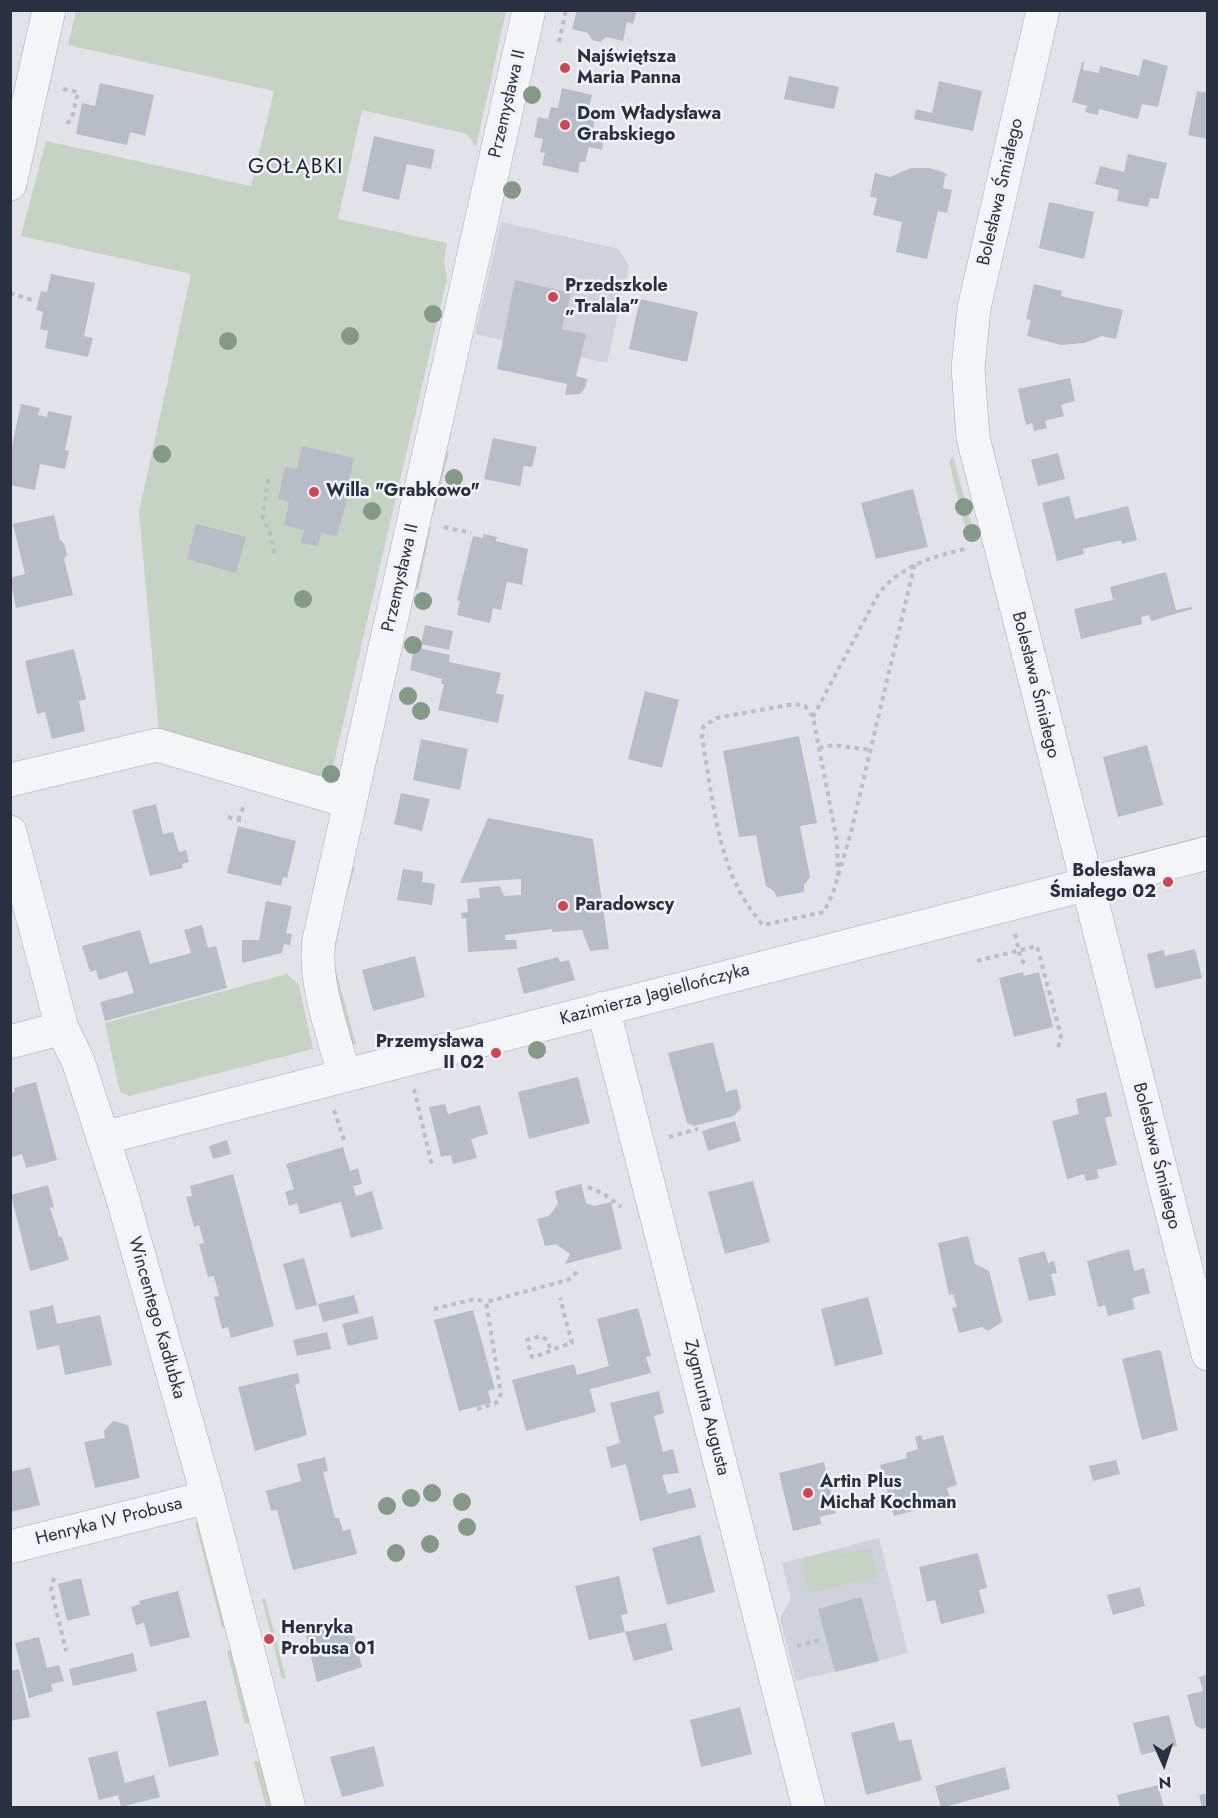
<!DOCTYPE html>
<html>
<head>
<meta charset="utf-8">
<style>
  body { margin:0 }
  #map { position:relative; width:1218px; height:1818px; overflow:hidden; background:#e1e3e9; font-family:Jost,sans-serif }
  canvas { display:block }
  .frame { position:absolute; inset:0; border:12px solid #293041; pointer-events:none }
  .north { position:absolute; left:1134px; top:1734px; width:60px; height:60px; -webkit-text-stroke:4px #f0f2f7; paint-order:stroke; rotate:177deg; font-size:16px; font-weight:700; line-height:24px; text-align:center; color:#293041 }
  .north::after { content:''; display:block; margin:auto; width:21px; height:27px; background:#293041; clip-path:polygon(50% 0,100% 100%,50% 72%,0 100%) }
</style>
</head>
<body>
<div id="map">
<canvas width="1218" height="1818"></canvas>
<div class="frame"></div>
<div class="north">N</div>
</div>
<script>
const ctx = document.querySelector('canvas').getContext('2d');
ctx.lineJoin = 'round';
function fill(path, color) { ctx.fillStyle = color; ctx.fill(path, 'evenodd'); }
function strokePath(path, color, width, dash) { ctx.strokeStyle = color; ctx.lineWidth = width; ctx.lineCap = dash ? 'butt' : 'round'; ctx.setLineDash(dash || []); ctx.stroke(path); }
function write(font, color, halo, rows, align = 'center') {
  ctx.font = font + ' Jost,sans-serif'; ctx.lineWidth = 5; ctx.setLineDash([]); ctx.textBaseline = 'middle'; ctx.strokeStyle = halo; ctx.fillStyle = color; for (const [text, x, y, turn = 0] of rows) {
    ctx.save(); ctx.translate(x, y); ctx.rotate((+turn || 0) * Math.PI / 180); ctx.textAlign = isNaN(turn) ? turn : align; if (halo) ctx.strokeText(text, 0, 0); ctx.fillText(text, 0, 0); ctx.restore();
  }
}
fill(new Path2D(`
  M501 222 619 249 629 266 607 363 475 334Z
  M879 1538 908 1653 796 1681 780 1618 791 1599 782 1563Z`), '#cfd2db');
fill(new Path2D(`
  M76 11H506L476 147 467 134 362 110 338 219 447 243 444 262 447 279 329 784 159 732 139 512 191 274 21 236 46 141 251 186 274 91 68 45Z
  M441 450 449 452 435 508H431Z
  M953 456 975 537 968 539 949 462Z
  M428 527H431L418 590 411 588Z
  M1207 835V840L1115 863 1114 859Z
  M351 866 355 867 343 907 333 960 356 1044 349 1045 330 963Z
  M287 974 299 985 313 1049 129 1096 120 1092 105 1023Z
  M195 1522 199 1525 226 1627 222 1628Z
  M871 1548 878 1577 809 1593 801 1559 841 1550 843 1554Z
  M265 1598 286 1678 282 1679 262 1599Z
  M232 1649 251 1722 245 1724 227 1651Z
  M260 1760 272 1807H266L254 1762Z`), '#c5d3c2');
fill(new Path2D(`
  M577 10H637L633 24 627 22 623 41 606 37 600 42 592 40 588 33 572 29Z
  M1143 59 1168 66 1158 107 1142 104 1138 119 1099 109 1098 115 1085 112 1087 106 1072 102 1082 62H1084L1083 70 1099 73 1100 66 1139 76Z
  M789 76 839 87 834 109 784 99Z
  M939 81 982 91 973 131 914 119 916 109 932 113Z
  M100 83 154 95 145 136 130 132 127 145 76 134 82 103 95 106Z
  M562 88 592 95 587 115 596 117 592 132 605 134 602 150 589 147 585 162H580L578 173 542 165 545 153 540 152 543 139 534 137 538 117 548 119 551 107 558 108Z
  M1197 91 1208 93V139L1188 135Z
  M374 136 435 150 431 169 407 164 399 200 362 191Z
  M1128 154 1167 163 1158 199 1150 198 1148 207 1117 201 1119 190 1095 184 1100 166 1124 172Z
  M911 168H929L943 172 948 175 945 176 943 188 952 190 947 213 938 211 927 259 896 252 902 222 873 215 877 198 870 197 875 173 890 177Z
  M1049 202 1094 212 1084 259 1039 248Z
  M51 274 95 283 84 336 93 338 88 357 45 348 48 331 40 329 43 312 36 310 41 291 47 292Z
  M515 280 571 293 562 329 586 334 576 376 587 379 585 388 580 394 565 395 567 384 497 369Z
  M1034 284 1062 291 1061 296 1123 310 1116 339 1102 336 1084 343 1061 345 1027 336 1031 320 1026 319Z
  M640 299 698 312 687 362 629 349Z
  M1070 378 1075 401 1061 405 1064 416 1045 421 1047 428 1034 431 1032 423 1026 425 1018 389Z
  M21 404 40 408 38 415 47 417 48 411 72 416 65 450 69 451 65 469 40 464 35 490 10 485V455Z
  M493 438 537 447 532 467 524 466 520 486 484 479Z
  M302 446 354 458 348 485 351 486 337 536 321 533 318 546 301 543 304 530 284 525 289 502 278 499 285 467 297 469Z
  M1058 453 1065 479 1038 486 1031 460Z
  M913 489 928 547 876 559 861 503Z
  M1069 496 1075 519 1128 506 1137 540 1122 544 1121 540 1083 549 1084 554 1057 561 1042 503Z
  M54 515 60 540 64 543 67 555 64 559 73 595 16 608 10 578 25 574 13 524Z
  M196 524 246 537 236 573 187 559Z
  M483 534 497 537 496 541 528 549 522 585 507 582 501 610 493 608 490 623 457 615 460 601 457 600 473 536 483 538Z
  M1166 572 1176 610 1192 607V609L1151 621 1149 615 1141 617 1142 624 1081 639 1074 609 1113 600 1110 587Z
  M425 625 453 631 449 650 421 644Z
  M414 647 450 655 449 662 501 673 496 693 504 695 498 723 438 710 444 684H441L442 679 410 670Z
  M74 649 86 699 79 701 85 731 52 739 45 712 37 714 25 661Z
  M645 691 679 700 662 768 628 759Z
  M799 736 817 823 800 826 810 877 804 885V892L777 897 774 891 766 886 756 835 739 837 723 751Z
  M421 739 468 749 460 790 413 780Z
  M1147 745 1163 805 1118 817 1103 757Z
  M401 793 430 799 422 831 394 824Z
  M156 804 163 834 173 832 179 852 186 850 189 862 182 864 183 868 150 876 132 810Z
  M488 818 593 839 609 949 590 951 582 930 552 932V929L505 935V940H516L517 949 468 952 466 918 462 919 461 913 468 912 467 899 480 898 479 888 500 886 504 896 521 895V879L460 883Z
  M238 826 296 841 287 878 283 877 281 886 227 873Z
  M403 869 423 872 422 882 435 884 432 905 397 900Z
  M266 901 292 906 286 933 292 934 290 945 284 944 282 953 242 963V940H259Z
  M202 925 208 948 216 946 227 988 105 1021 100 1002 134 993 127 971 99 980 96 970 90 972 82 946 140 930 150 964 191 953 184 930Z
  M1195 949 1202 978 1155 989 1147 954 1164 950 1165 956Z
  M415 956 425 997 373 1011 362 970Z
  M558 957 560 962 569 960 575 980 524 994 517 968Z
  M1023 972 1024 976 1039 972 1053 1027 1014 1037 999 978Z
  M713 1042 726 1092 737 1089 741 1108 734 1116 694 1126 687 1123 668 1053Z
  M578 1077 590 1123 529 1139 518 1092Z
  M36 1082 57 1160 26 1168 22 1154 10 1158V1093L15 1092 14 1088Z
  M1106 1092 1112 1116 1105 1118 1117 1165 1097 1170 1099 1178 1086 1181 1084 1174 1067 1179 1052 1121 1079 1114 1076 1099Z
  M445 1104 448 1114 480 1105 488 1134 471 1139 477 1158 453 1164 451 1155 441 1157 429 1107Z
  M735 1121 741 1141 708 1151 702 1131Z
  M227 1140 231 1154 213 1159 209 1146Z
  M343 1147 350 1171 358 1168 362 1184 353 1186 356 1196 372 1191 383 1229 351 1238 341 1202 300 1214 297 1203 289 1206 285 1192 294 1189 286 1164Z
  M233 1174 274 1326 231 1338 228 1327 222 1329 214 1297 219 1296 214 1276 208 1277 199 1244 204 1243 199 1225 194 1227 186 1197 192 1196 190 1186Z
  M753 1181 770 1242 725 1254 708 1192Z
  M581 1184 586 1203 594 1206 611 1202 622 1249 565 1264 570 1254 556 1244 545 1246 537 1219 549 1216 558 1204 555 1191Z
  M48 1185 54 1207 50 1208 55 1223 59 1237H62L69 1260 30 1271 11 1195Z
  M968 1236 975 1264 989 1271 1002 1322 988 1331 982 1327 959 1333 952 1308 957 1307 953 1294 949 1295 938 1243Z
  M1129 1249 1134 1271 1144 1268 1150 1293 1132 1298 1135 1309 1108 1316 1105 1305 1098 1307 1087 1261Z
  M1045 1251 1048 1263 1054 1261 1057 1273 1051 1274 1056 1295 1029 1301 1018 1258Z
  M304 1258 317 1305 296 1310 283 1264Z
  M354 1295 359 1313 323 1322 318 1304Z
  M868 1297 883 1354 835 1366 821 1309Z
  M53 1305 57 1324 100 1315 112 1365 65 1375 59 1345 37 1350 29 1311Z
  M638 1308 651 1356 646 1357 651 1373 590 1389 596 1412 526 1431 512 1380 574 1364 577 1375 609 1366 597 1319Z
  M473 1310 495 1389 488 1391 491 1403 459 1411 434 1320Z
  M373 1316 378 1339 348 1346 342 1324Z
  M327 1332 331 1349 297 1356 293 1340Z
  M1158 1350 1161 1351 1178 1430 1142 1440 1122 1359Z
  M298 1373 300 1383 295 1385 307 1435 255 1451 238 1387Z
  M659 1391 664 1413 654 1416 663 1452 673 1449 679 1473 662 1475 668 1494 691 1488 696 1507 640 1521 626 1464 611 1468 606 1447 620 1443 610 1403Z
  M113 1421 128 1425 140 1478 95 1488 84 1442 105 1438 104 1431Z
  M921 1435 923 1440 943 1435 957 1485 947 1488 951 1501 894 1516 880 1465 907 1458 906 1453 918 1449 915 1437Z
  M325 1457 328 1471 323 1472 335 1518H339L343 1531 350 1529 357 1554 293 1570 277 1510 271 1511 266 1491 301 1481 297 1464Z
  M1116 1460 1120 1474 1093 1481 1089 1466Z
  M824 1462 836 1513 820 1517 821 1524 793 1531 779 1473Z
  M30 1467 40 1505 10 1512V1472Z
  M700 1535 715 1592 667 1605 652 1548Z
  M978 1553 987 1588 979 1590 985 1613 941 1624 935 1600 927 1602 919 1567Z
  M619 1576 628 1614 621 1615 625 1632 589 1640 575 1586Z
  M81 1578 90 1615 67 1621 58 1584Z
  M1140 1587 1145 1606 1113 1615 1107 1595Z
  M178 1591 190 1637 150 1647 144 1623 136 1625 131 1607 140 1604 139 1601Z
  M861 1597 879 1661 835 1672 818 1609Z
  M350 1621 362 1667 317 1682 305 1632Z
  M666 1623 673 1650 634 1661 625 1632Z
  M39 1637 47 1668 59 1665 64 1681 51 1684 53 1691 29 1698 15 1643Z
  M133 1653 137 1671 73 1686 69 1669Z
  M19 1669 30 1717 10 1721V1671Z
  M1208 1674V1727L1202 1729 1195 1725 1187 1695 1203 1691 1199 1677Z
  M206 1700 219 1755 169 1767 156 1712Z
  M740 1707 752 1754 701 1767 690 1720Z
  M1169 1715 1177 1746 1141 1755 1133 1723Z
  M894 1722 899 1741 911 1739 922 1780 866 1795 851 1733Z
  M374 1746 384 1786 342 1797 330 1757Z
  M117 1751 125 1783 154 1775 160 1797 121 1807 118 1795 99 1800 88 1758Z
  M1005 1767 1010 1789 941 1808 935 1786Z
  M1158 1785 1164 1808H1120L1117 1795Z
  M1208 1793V1808H1202L1199 1795Z`), '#b8bcc6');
const minor = new Path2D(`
  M1043 10 974 308 968 368 973 438 1208 1354
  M10 184 49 10
  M10 780 157 745 350 802
  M10 832 62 1028 78 1061 122 1196 208 1497 289 1808
  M603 1008 809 1808
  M10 1042 62 1028
  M344 1076C334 1033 313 984 319 940L529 10
  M103 1138 1208 853
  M10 1547 208 1497`);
strokePath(minor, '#a6aab3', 34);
strokePath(new Path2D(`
  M559 42 566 10
  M63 89 78 92 72 118 67 124
  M10 293 35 301
  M268 479 263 517 271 536 275 557
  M444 527 471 533
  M813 717 879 593C903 564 933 557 968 548
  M819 748 833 745 871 750
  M228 817 246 822
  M238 820 245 803
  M838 876 837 841 813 717 805 706 794 704 716 718 703 727 702 738C714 803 717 874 763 925L824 912 833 893 850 836 915 563
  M1015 934 1021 960 1028 966
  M977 961 1037 946 1061 1036 1058 1048
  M414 1089 432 1166
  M334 1110 344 1140
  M669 1137 698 1129
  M588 1187 604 1194 621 1207
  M434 1309 475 1299 486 1302
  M550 1348 547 1340 541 1336 527 1340 532 1357C546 1354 557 1347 572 1343L560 1298
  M477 1409 496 1403 501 1394 486 1302 568 1280 577 1272
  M54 1578 51 1589 66 1651
  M797 1646 823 1639`), '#babec5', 4, [4.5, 4.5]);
strokePath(minor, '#f3f5f8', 33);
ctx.fillStyle = '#859987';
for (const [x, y] of [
  [532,95],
  [512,190],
  [433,314],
  [350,336],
  [228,341],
  [162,454],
  [454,478],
  [964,507],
  [372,511],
  [972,533],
  [303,599],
  [423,601],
  [413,645],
  [408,696],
  [421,711],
  [331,774],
  [537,1050],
  [432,1493],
  [411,1498],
  [462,1502],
  [387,1506],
  [467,1527],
  [430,1544],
  [396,1553]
]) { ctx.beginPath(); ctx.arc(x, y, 9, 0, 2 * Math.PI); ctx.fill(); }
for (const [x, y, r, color] of [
  [565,68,6,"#ce4650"],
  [565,125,6,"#ce4650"],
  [553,297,6,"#ce4650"],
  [314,492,6,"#ce4650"],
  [1168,882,6,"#ce4650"],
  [563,906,6,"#ce4650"],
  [496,1053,6,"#ce4650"],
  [808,1493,6,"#ce4650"],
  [269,1639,6,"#ce4650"]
]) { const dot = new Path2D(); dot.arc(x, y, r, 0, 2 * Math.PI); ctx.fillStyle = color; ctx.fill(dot); strokePath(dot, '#f0f2f7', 2); }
write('bold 18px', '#293041', '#f0f2f7', [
  ["Najświętsza",577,58],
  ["Maria Panna",577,79],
  ["Dom Władysława",577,115],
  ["Grabskiego",577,136],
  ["Przedszkole",565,287],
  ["„Tralala”",565,308],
  ["Willa \"Grabkowo\"",326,492],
  ["Bolesława",1156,872,"right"],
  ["Śmiałego 02",1156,893,"right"],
  ["Paradowscy",575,906],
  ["Przemysława",484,1043,"right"],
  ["II 02",484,1064,"right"],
  ["Artin Plus",820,1483],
  ["Michał Kochman",820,1504],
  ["Henryka",281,1629],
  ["Probusa 01",281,1650]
], 'left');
write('18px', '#293041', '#f0f2f7', [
  ["Przemysława II",508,104,-77],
  ["Bolesława Śmiałego",1001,192,-77],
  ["Przemysława II",401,578,-77],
  ["Bolesława Śmiałego",1035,685,76],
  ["Kazimierza Jagiellończyka",655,995,-15],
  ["Bolesława Śmiałego",1156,1156,76],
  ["Wincentego Kadłubka",156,1318,74],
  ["Zygmunta Augusta",706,1408,76],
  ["Henryka IV Probusa",109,1522,-14]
]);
ctx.letterSpacing = '1.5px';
write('21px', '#1b2132', '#f0f2f7', [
  ["GOŁĄBKI",296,168]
]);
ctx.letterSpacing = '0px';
</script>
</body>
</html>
